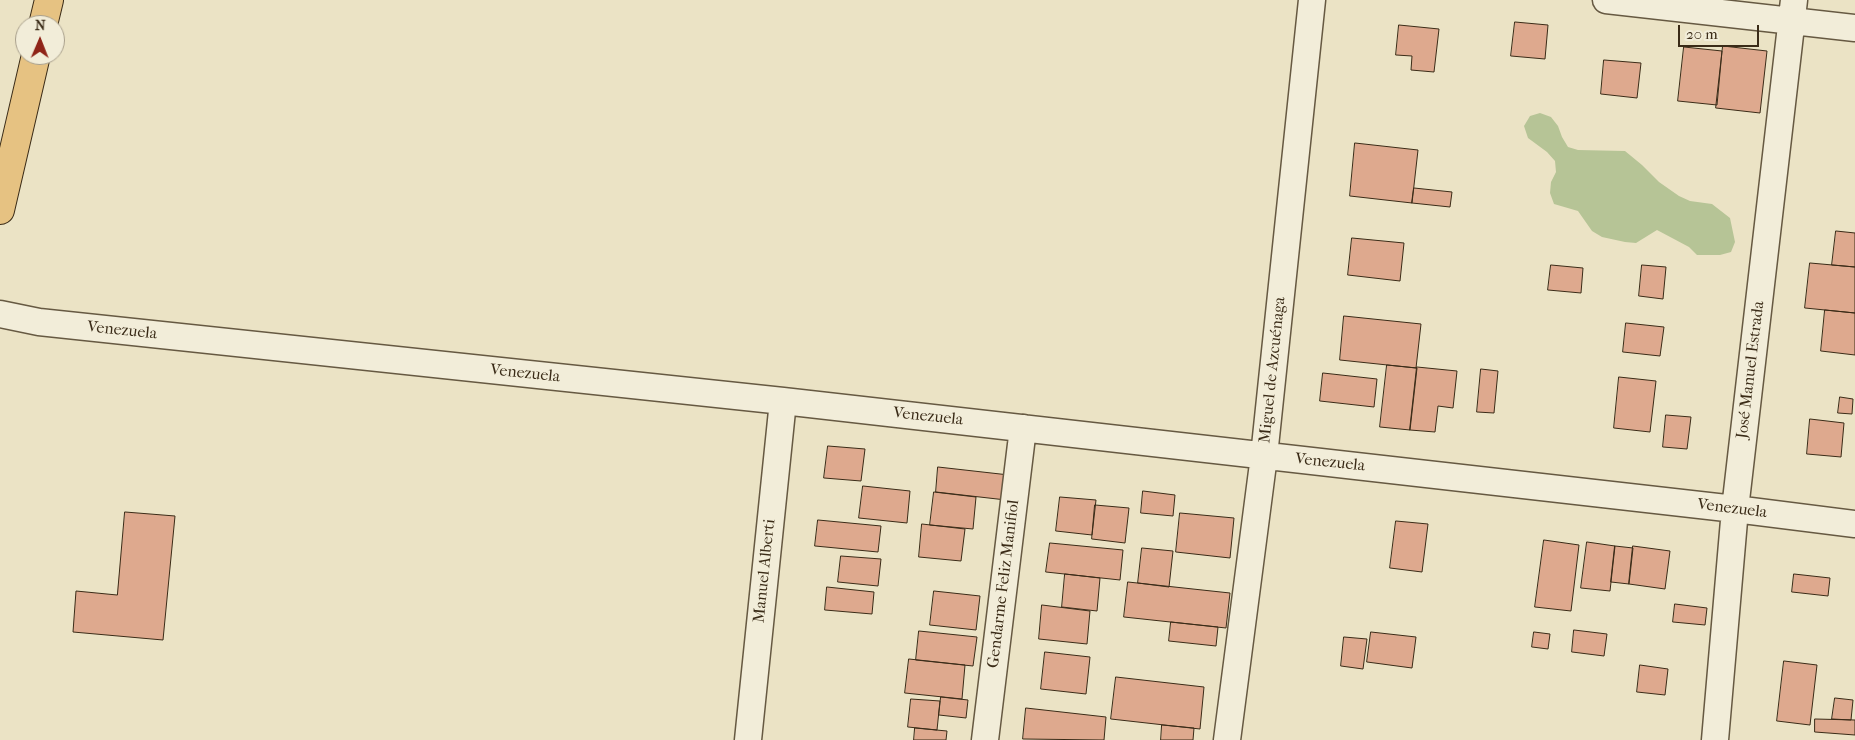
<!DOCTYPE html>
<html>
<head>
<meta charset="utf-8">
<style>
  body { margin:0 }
  #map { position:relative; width:1855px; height:740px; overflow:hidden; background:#ebe3c5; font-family:"IM FELL French Canon",serif }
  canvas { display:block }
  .north { position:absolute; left:15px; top:15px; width:50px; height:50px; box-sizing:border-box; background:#f2edd9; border:1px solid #a89f8b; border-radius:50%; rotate:1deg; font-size:14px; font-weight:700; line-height:20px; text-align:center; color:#3a2b17 }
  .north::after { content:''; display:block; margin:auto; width:18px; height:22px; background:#8f2418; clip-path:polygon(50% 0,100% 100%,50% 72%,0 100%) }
  .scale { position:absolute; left:1678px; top:25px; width:81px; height:22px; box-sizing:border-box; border:2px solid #3a2b17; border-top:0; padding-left:6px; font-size:15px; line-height:18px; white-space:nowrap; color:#3a2b17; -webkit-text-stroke:4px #f2edd9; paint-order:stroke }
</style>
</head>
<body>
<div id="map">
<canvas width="1855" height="740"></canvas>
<div class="north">N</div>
<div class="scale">20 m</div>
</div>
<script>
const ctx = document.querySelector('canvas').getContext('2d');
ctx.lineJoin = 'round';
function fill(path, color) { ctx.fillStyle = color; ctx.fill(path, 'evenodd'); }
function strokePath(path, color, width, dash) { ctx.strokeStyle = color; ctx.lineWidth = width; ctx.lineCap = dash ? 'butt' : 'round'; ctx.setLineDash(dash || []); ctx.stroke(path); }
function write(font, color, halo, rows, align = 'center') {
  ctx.font = font + ' "IM FELL French Canon",serif'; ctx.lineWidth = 5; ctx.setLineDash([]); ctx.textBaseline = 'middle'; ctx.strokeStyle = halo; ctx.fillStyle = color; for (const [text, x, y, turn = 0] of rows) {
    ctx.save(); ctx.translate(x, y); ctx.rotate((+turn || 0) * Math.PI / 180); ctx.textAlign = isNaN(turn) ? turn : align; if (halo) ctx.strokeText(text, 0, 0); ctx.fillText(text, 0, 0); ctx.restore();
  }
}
fill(new Path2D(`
  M1540 113 1551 117 1558 126 1562 137 1568 147 1578 150 1625 151 1642 165 1659 182 1679 196 1690 201 1712 204 1730 218 1735 242 1731 252 1720 255H1697L1689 247 1657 230 1636 243 1625 242 1602 237 1592 231 1578 211 1554 204 1550 193 1551 182 1556 172 1555 161 1547 152 1528 138 1524 126 1530 116Z`), '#b6c496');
const building = new Path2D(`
  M1515 22 1548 25 1545 59 1511 56Z
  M1399 25 1439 29 1434 72 1411 70 1412 56 1396 55Z
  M1723 46 1767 51 1760 113 1716 108Z
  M1684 47 1722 51 1717 105 1678 101Z
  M1604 60 1641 63 1637 98 1601 94Z
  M1355 143 1418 150 1412 203 1350 196Z
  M1414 188 1452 192 1450 207 1412 203Z
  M1836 231 1855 233V267L1832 265Z
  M1352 238 1404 243 1400 281 1348 275Z
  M1810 263 1855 267V313L1805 308Z
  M1551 265 1583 268 1581 293 1548 290Z
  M1642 265 1666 267 1663 299 1639 296Z
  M1825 310 1855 313V355L1821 351Z
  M1344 316 1421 324 1416 368 1340 360Z
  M1626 323 1664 327 1660 356 1623 352Z
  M1387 365 1417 368 1410 430 1380 427Z
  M1417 367 1457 371 1453 408 1438 406 1435 432 1410 430Z
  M1481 369 1498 371 1494 413 1477 412Z
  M1323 373 1377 379 1374 407 1320 401Z
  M1619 377 1656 381 1650 432 1614 428Z
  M1840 397 1853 399 1852 414 1838 413Z
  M1666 415 1691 417 1687 449 1663 447Z
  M1810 419 1844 423 1841 457 1807 454Z
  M828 446 865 449 861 481 824 478Z
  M938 467 1009 475 1006 500 936 492Z
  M863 486 910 491 907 523 859 518Z
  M1143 491 1175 495 1173 516 1141 513Z
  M934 492 976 497 973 529 930 525Z
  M1060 497 1096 500 1092 535 1056 531Z
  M1095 505 1129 508 1125 543 1092 539Z
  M125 512 175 516 163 640 73 632 76 591 117 595Z
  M1180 513 1234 518 1230 558 1176 552Z
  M818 520 881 526 878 552 815 546Z
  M1396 521 1428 524 1422 572 1390 568Z
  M922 524 965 529 961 561 919 557Z
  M1544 540 1579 545 1571 611 1535 607Z
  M1587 542 1615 546 1610 591 1581 588Z
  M1050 543 1123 550 1120 580 1046 572Z
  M1615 546 1633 548 1629 584 1611 582Z
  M1633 546 1670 551 1665 589 1629 584Z
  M1142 548 1173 551 1169 587 1138 583Z
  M841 556 881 559 878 586 838 582Z
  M1065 574 1100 578 1097 611 1062 607Z
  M1794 574 1830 578 1828 596 1792 592Z
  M1128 582 1230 593 1226 628 1124 617Z
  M827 587 874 592 872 614 825 610Z
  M934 591 980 596 976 630 930 625Z
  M1675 604 1707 608 1705 625 1673 622Z
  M1042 605 1090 611 1087 644 1039 639Z
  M1171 622 1218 627 1216 646 1169 641Z
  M1574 630 1607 634 1604 656 1572 652Z
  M919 631 977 637 973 666 916 660Z
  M1371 632 1416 637 1412 668 1367 662Z
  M1534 632 1550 634 1548 649 1532 647Z
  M1344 637 1367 639 1363 669 1341 666Z
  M1045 652 1090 657 1086 694 1041 689Z
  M909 659 965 665 962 699 905 693Z
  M1784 661 1817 665 1810 725 1777 721Z
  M1640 665 1668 669 1665 695 1637 692Z
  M1116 677 1204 687 1200 729 1111 719Z
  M941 697 968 700 966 718 939 715Z
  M1835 698 1853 700 1851 720 1832 719Z
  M911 699 940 701 937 730 908 727Z
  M1026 708 1106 717 1104 740 1023 739Z
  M1815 719 1855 720V735L1815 732Z
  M1162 725 1194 728 1193 740H1161Z
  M915 728 947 731 946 740H914Z`);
fill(building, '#dea98e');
strokePath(building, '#3a2b17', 1);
const street = new Path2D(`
  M1606 0 1855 28
  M0 314 39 322 783 401 1735 509 1855 524
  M748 740 783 401
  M985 740 1023 428
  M1227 740 1264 456 1312 0
  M1715 740 1735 509 1794 0`);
const highway = new Path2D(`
  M43 25 49 0
  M0 210 36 55`);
strokePath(street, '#665942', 29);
strokePath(highway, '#3a2b17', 30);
strokePath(street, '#f2edd9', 26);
strokePath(highway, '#e6c282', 28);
write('16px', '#3a2b17', '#f2edd9', [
  ["Venezuela",122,331,6],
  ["Miguel de Azcuénaga",1273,370,-84],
  ["José Manuel Estrada",1751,370,-83],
  ["Venezuela",525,374,6],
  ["Venezuela",928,417,6],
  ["Venezuela",1330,463,6],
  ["Venezuela",1732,509,7],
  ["Manuel Alberti",765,571,-84],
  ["Gendarme Feliz Manifiol",1004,584,-83]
]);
</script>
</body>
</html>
